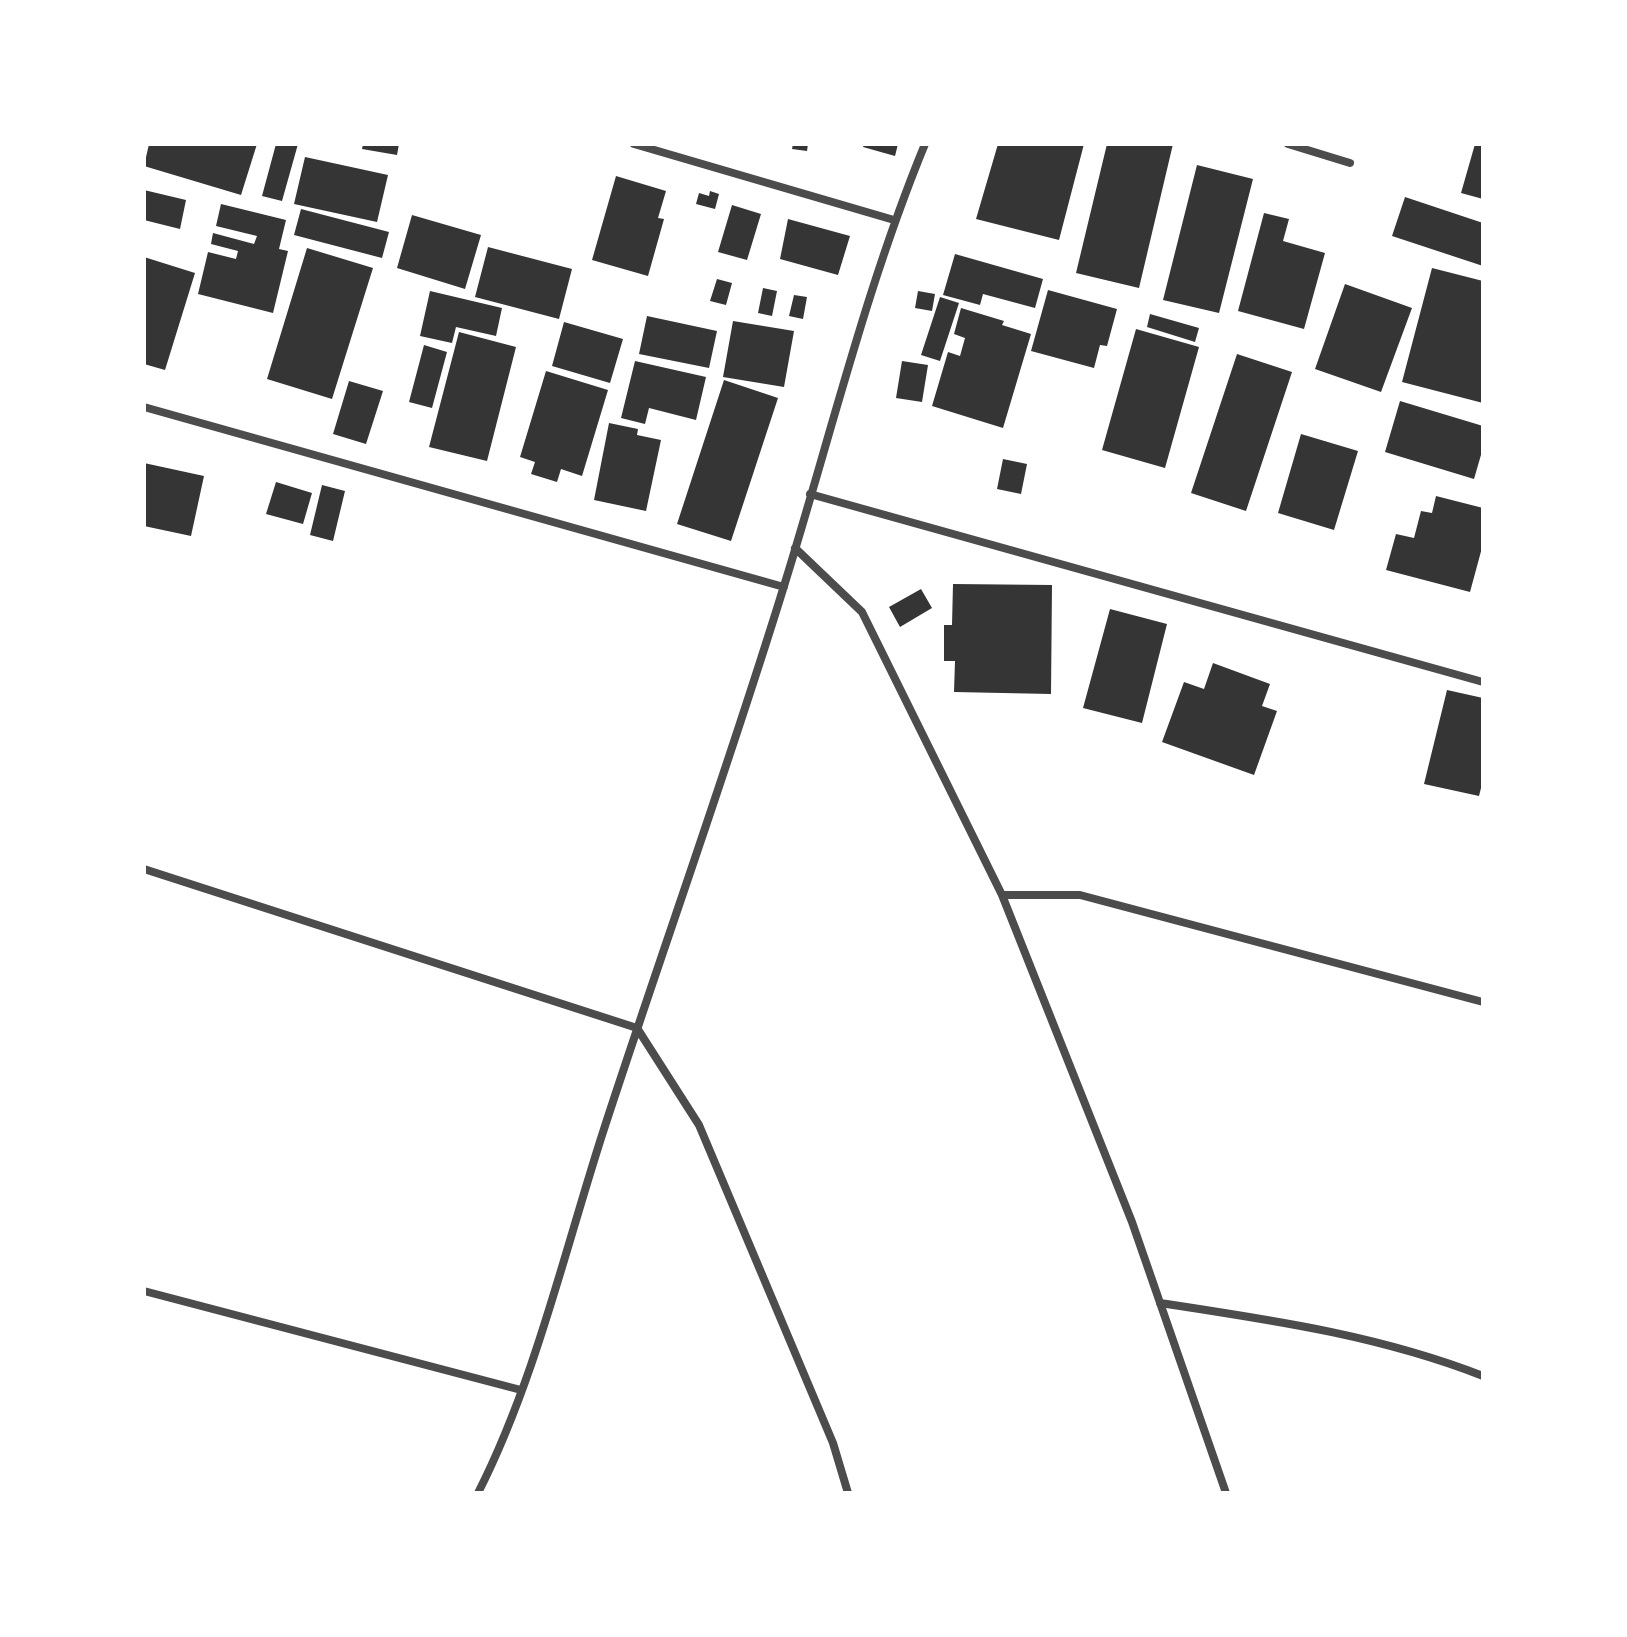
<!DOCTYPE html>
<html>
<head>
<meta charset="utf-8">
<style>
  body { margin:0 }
  #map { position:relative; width:1627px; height:1637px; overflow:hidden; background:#fff; font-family:"IBM Plex Sans",sans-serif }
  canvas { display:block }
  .frame { position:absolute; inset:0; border:146px solid #fff; pointer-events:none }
</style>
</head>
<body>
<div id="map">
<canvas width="1627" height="1637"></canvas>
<div class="frame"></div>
</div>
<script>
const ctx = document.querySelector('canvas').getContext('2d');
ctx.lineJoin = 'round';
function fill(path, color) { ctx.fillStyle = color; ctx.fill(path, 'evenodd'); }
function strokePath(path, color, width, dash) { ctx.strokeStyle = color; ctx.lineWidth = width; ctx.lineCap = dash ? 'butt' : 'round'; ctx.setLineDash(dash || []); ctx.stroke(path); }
fill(new Path2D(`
  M149 144H257L241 195 144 166Z
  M276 144H298L282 201 262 196Z
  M363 144H399L397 155 362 149Z
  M793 144H808L807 151 792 149Z
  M864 144H898L895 156 863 147Z
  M998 144H1084L1059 240 976 219Z
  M1107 144H1173L1139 288 1076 273Z
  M1475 144H1483V199L1461 193Z
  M305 157 388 175 377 222 294 204Z
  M1197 165 1253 179 1219 313 1163 300Z
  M616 176 666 191 658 218 664 219 648 276 592 260Z
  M144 190 186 200 180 229 144 220Z
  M710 191 719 194 715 209 696 204 699 193 709 196Z
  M1405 197 1483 223V266L1392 236Z
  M221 204 286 220 279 249 288 251 273 313 198 294 208 252 236 259 238 251 211 244 213 233 254 244 257 236 216 226Z
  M732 205 761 214 747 260 718 252Z
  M301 209 389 232 382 258 294 235Z
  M1264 213 1289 219 1283 241 1325 253 1304 329 1238 311Z
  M412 215 481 235 465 289 397 268Z
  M788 219 850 236 838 275 780 259Z
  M488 247 572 269 559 319 475 297Z
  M307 248 373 268 332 399 267 379Z
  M955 254 1043 279 1035 308 983 294 980 305 943 295Z
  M144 257 195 273 165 370 144 364Z
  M1432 268 1483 281V403L1402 382Z
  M717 279 732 283 726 305 710 301Z
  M1345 284 1412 308 1381 392 1315 369Z
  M763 288 777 291 772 316 758 313Z
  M1048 290 1117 309 1107 346 1100 345 1094 368 1031 351Z
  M430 291 502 308 496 336 456 327 452 343 420 336Z
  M918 291 935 294 932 311 915 308Z
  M794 295 807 297 803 319 789 316Z
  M940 297 959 303 940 361 921 355Z
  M961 308 1004 321 1002 325 1031 334 1003 428 932 406 948 352 960 356 965 338 954 334Z
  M1150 314 1199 328 1195 342 1147 327Z
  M647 316 717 331 709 368 639 354Z
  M733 321 794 331 784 387 723 377Z
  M564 322 623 339 610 383 552 366Z
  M1136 329 1199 347 1165 468 1102 450Z
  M459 332 516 347 487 461 429 447Z
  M424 345 447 352 432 408 409 402Z
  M1237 354 1292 372 1246 511 1191 493Z
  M635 361 706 377 696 420 649 408 645 424 621 418Z
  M902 361 928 365 922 402 896 398Z
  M546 371 608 390 582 476 561 469 557 482 531 474 535 462 520 457Z
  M724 380 778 398 731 541 677 524Z
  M349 381 383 391 366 444 333 434Z
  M1400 401 1483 426V448L1474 479 1385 452Z
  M609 423 638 429 637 435 661 440 646 511 594 500Z
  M1301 434 1358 451 1334 530 1278 513Z
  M1003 459 1027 464 1021 494 997 489Z
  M144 463 204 476 191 536 144 526Z
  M276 482 312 493 303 524 266 514Z
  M322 485 345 491 333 541 310 535Z
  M1436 496 1483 508V544L1470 592 1386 570 1396 534 1414 538 1421 511 1432 513Z
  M953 584 1052 585 1051 694 954 692 955 661H944V625H952Z
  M921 589 932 608 900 627 889 607Z
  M1110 609 1167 624 1142 723 1083 708Z
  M1213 663 1270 684 1262 706 1277 711 1254 775 1162 742 1184 682 1204 689Z
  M1447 690 1483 698V780L1479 796 1424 784Z`), '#353535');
strokePath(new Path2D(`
  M634 144 894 220
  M1288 144 1350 163
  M144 407 784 587
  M810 494 1483 682
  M795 548 862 612 1002 895 1132 1222 1226 1493
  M144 869 637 1028 699 1125 833 1443 848 1493
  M1002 895H1080L1483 1002
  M144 1291 521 1390
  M1160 1303C1271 1320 1378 1335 1483 1376
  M478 1493C535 1381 565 1249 604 1129 663 948 728 768 784 586 830 438 866 287 925 144`), '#4c4c4c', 8);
</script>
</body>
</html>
